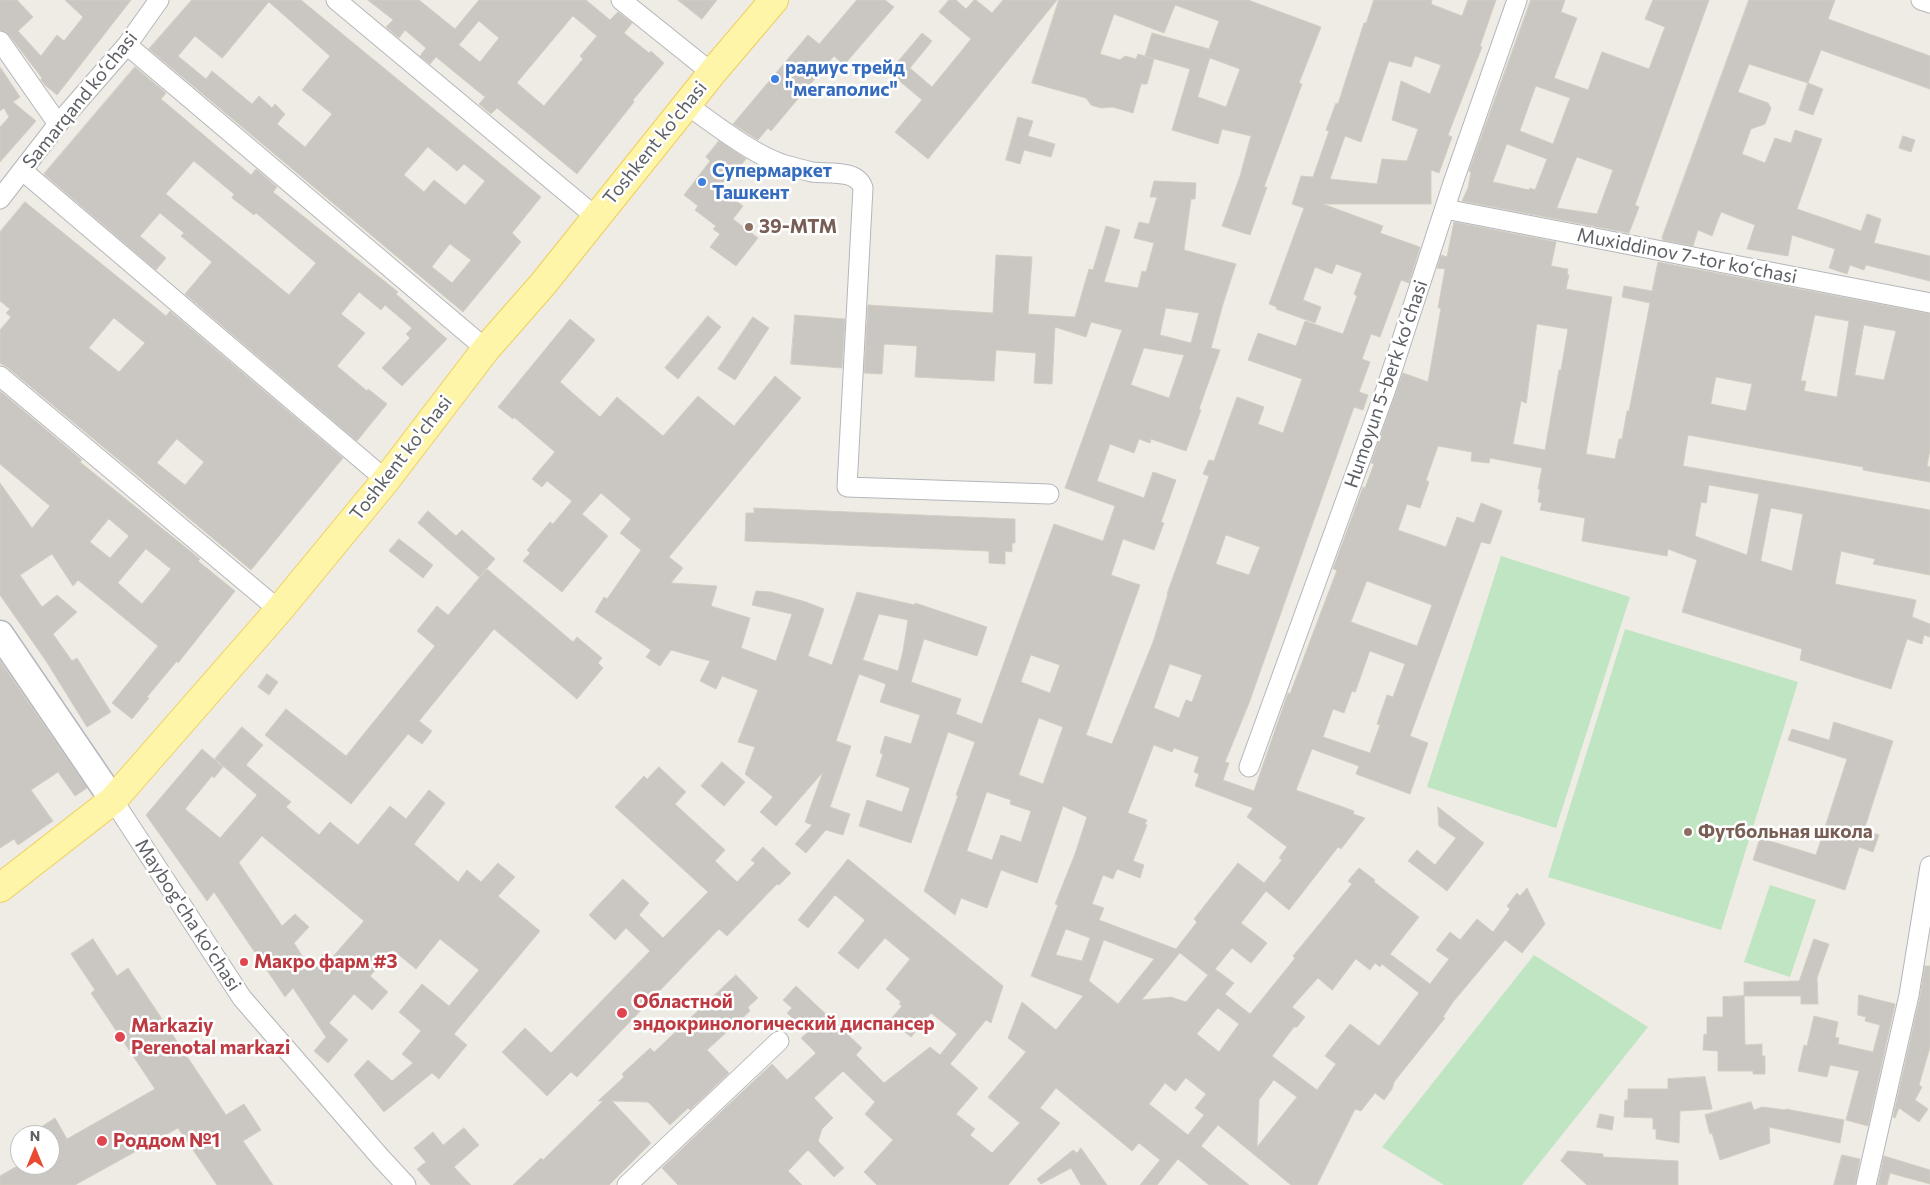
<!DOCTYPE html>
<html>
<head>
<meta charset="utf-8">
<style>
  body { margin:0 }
  #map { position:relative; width:1930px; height:1185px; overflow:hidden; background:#eeece4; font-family:Commissioner,sans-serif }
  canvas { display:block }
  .north { position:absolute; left:10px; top:1125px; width:50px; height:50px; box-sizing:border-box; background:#fff; border:1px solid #bebfc1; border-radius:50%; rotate:0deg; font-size:14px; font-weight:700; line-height:20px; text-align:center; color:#5c5f64 }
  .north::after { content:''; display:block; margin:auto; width:18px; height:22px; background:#e74a31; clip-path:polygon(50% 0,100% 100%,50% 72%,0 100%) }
</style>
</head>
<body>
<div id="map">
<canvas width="1930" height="1185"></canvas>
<div class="north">N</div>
</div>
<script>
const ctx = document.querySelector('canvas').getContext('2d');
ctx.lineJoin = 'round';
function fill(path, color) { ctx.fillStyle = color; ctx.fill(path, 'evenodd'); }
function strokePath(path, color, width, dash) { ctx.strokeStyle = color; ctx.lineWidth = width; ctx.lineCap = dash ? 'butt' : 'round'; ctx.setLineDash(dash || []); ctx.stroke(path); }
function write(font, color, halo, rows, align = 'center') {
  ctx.font = font + ' Commissioner,sans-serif'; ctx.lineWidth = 5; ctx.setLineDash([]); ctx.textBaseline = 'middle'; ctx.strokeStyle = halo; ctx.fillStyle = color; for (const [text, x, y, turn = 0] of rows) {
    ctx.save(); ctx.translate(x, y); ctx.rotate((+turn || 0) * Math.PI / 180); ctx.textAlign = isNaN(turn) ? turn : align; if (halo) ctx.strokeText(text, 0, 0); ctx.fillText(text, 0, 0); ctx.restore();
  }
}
fill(new Path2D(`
  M1501 556 1630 597 1556 828 1427 787Z
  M1625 629 1798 682 1721 930 1548 877Z
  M1770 885 1816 900 1790 977 1744 962Z
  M1534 955 1648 1027 1522 1185H1444L1382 1147Z`), '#c0e5c2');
const building = new Path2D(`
  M0 0H17L33 17 18 31 41 56 57 35 64 41 83 17 65 0H131L57 95 45 85 41 80 42 78 9 35 0 30Z
  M192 0H301L541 197 512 233 521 242 463 312 149 49ZM269 2 330 56 302 90 332 114 305 147 277 124 285 114 275 104 272 108 259 96 252 104 212 71 206 79 178 56 195 36 222 58ZM428 147 457 171 464 164 485 181 465 205 434 180 424 192 404 175ZM450 244 471 260 452 283 432 267Z
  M368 0H419L455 29 479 0H586L610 20 618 12 632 23 624 33 649 53 651 51 664 63 633 100 634 102 577 174 497 108 491 114 479 104 485 97 436 57 430 64 420 56 426 48 405 30 399 38 386 27 393 20ZM573 16 597 36 580 56 583 59 544 106 517 83ZM479 21 499 38 480 62 459 45Z
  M678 0H717L702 19Z
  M857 0H885L894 7 844 65 834 56 771 131 768 128 758 140 733 124 808 35 819 44Z
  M949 0H956L966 9 974 0H976L992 13 1003 0H1057L928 159 895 132 922 100 889 72 922 33 932 41 910 68 932 87 971 39 939 12Z
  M1059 0H1248L1321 27 1299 83 1302 84 1264 187H1267L1250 235 1222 226 1240 176 1251 136 1222 129 1218 144 1172 130 1190 69 1145 56 1152 33 1209 49 1219 21 1175 5 1164 33 1114 14 1100 54 1120 60 1125 56 1136 59 1138 54 1154 59 1147 84H1141L1133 113 1113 107 1101 108 1091 105 1086 98 1032 83ZM1210 58 1240 69 1226 107 1198 97Z
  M1374 0H1432L1431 4 1462 16 1468 0H1496L1480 46 1482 47 1448 135 1452 137 1439 173 1431 170V204H1323L1383 226 1380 233 1420 247 1409 283 1401 280 1380 337 1371 334 1362 359 1370 362 1359 392 1368 395 1363 410 1354 407 1249 703 1225 762 1229 763 1223 780 1254 791 1288 693 1290 694 1337 570 1333 569 1363 487 1365 488 1374 464 1371 463 1403 373 1428 382 1441 308H1438L1445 269 1437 268 1441 255 1447 257 1454 222 1556 242 1551 266 1568 269 1567 275H1569L1566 289 1612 297 1586 454 1615 459 1619 439H1622L1627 411H1629L1650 303 1622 297 1624 286 1652 291 1658 262 1930 314V449L1927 466 1930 467V482L1863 470V467L1688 435 1683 466 1930 510V575L1873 564 1875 559 1841 551 1835 584 1916 600 1912 617 1930 624V637L1924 635 1922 644 1907 639 1891 689 1800 660 1802 649 1682 612 1697 560 1668 549 1667 556 1582 541 1585 518 1540 510 1542 503 1538 502 1540 489H1538L1542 468 1490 458 1489 463 1471 461 1472 452 1438 446 1426 480 1429 482 1420 508 1407 504 1398 530 1446 547 1457 517 1474 523 1481 503 1502 511 1490 544 1481 542 1410 736 1428 743 1410 794 1356 774 1359 766 1312 749 1296 790 1354 811 1353 814 1365 818 1341 849 1338 847 1289 910 1266 891 1241 923 1267 943 1251 963 1232 948 1215 969 1234 983 1225 994 1250 1014 1292 962 1295 958 1293 956 1352 884 1348 881 1359 868 1375 880 1374 882 1419 917 1390 954 1430 984 1449 959 1436 950 1450 932 1460 940 1477 919 1493 932 1510 909 1507 906 1517 893 1520 896 1527 888 1545 924 1522 953 1505 940 1453 1002 1443 1017 1445 1018 1394 1082 1392 1089 1384 1100 1375 1093 1361 1111 1355 1109 1317 1185H1291L1218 1125 1201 1146 1249 1185H1209L1178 1159 1157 1185H1140L1160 1160 1139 1143 1132 1151 1056 1088 1040 1108 1060 1123 1008 1185H877L864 1172 893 1140 865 1114 875 1102 843 1071 814 1098 833 1118 822 1129 818 1141 844 1168 834 1177 808 1150 788 1171 802 1185H678L662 1168 706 1126 772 1064 787 1080 816 1053 801 1038 807 1033 787 1013 792 1008 783 1000 796 986 862 1048 856 1055 884 1083 930 1047 940 1055 957 1034 931 1013 911 1037 890 1020 902 1006 899 1004 901 1002 886 989 910 959 885 938 858 969 838 953 865 920 835 895 808 928 798 920 848 859 1003 986 991 1023 986 1020 950 1064 978 1088 956 1114 975 1129 970 1135 992 1153 1020 1123 988 1097 1026 1052 1008 1038 1022 1002 1056 1030 1083 996 1031 976 1058 905 1055 904 1075 854 1087 817 1063 806 1037 883 1001 870 987 908 961 898 955 915 924 891 958 796 956 795 975 742 948 732 911 843 859 826 867 800 902 812 910 788 876 776 883 754 880 753 885 736 911 744 920 715 880 702 886 684 859 674 836 741 851 746 830 807 850 814 843 835 826 830 806 853 795 844 812 825 805 822 823 772 776 826 760 812 773 797 745 774 755 747 738 742 758 690 722 676 716 689 700 681 710 661 671 650 660 666 646 657 651 650 595 612 604 597 607 599 641 550 620 533 631 519 601 493 582 514 608 536 562 592 523 561 530 553 527 550 550 522 553 524 572 501 547 481 542 487 532 479 555 452 514 417 513 419 498 407 570 319 595 340 560 382 600 417 617 397 663 436 698 396 734 426 775 376 801 398 669 557 683 568 671 583 717 586 711 606 750 618 741 648 776 661 792 614 752 605 756 591 771 592 806 602 824 609 808 656 832 665 857 592 915 605V603L987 627 977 656 924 639 911 682 961 699 956 714 982 724 1054 524 1103 541 1115 506 1065 488 1122 330 1091 322 1086 337 1055 327 1052 384 1034 383 1036 353 996 350 994 381 915 377 917 346 884 344 882 374 864 373 868 305 993 313 996 255 1032 257 1028 314 1075 317 1089 269 1093 270 1106 226 1120 230 1104 282 1138 288 1142 271 1146 272 1154 243 1134 238 1139 222 1149 224 1157 197H1150L1154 181 1196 183 1195 199H1191L1184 250 1236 264 1223 304 1211 348 1220 350 1199 409 1201 410 1186 451 1151 439 1150 443 1139 439 1134 453 1110 444 1097 481 1144 498 1153 472 1176 480 1161 522 1164 523 1154 550 1123 539 1111 575 1140 585 1086 735 1112 744 1153 642 1168 594H1167L1209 476 1203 474 1209 460 1214 461 1237 397 1264 407 1258 424 1283 433 1302 379 1248 360 1258 333 1296 346 1305 321 1343 334 1357 296 1354 294 1362 273 1336 264 1332 274 1315 267 1303 300 1321 307 1315 323 1276 309 1277 307 1269 304 1304 208 1292 204 1301 176 1313 177 1329 131 1326 130 1336 103 1338 104 1364 23H1366ZM1415 56 1441 65 1430 94 1401 81 1392 120 1418 129 1407 161 1382 159 1377 184 1330 179 1345 136 1361 142 1389 61 1411 67ZM1166 308 1199 313 1191 343 1160 335ZM1815 315 1849 321 1837 397 1804 391 1806 381H1801ZM1537 324 1568 329 1561 370H1559L1545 450 1513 444 1521 401 1526 403ZM1864 325 1896 331 1884 380 1855 375ZM1144 348 1184 355 1169 398 1131 385ZM1716 377 1752 384 1746 411 1711 404ZM1709 485 1759 494 1747 555 1695 536 1701 502 1706 503ZM1771 508 1803 514 1792 571 1761 561ZM1226 535 1260 547 1249 575 1216 564ZM1367 581 1432 605 1417 646 1351 622ZM879 614 908 620 903 651 898 671 863 660ZM1370 651 1405 664 1393 697 1387 695 1377 724 1380 725 1370 753 1323 737 1333 709 1344 713 1352 691 1355 692ZM1031 655 1060 665 1050 693 1021 682ZM1170 664 1202 675 1192 702 1186 700 1179 718 1154 708ZM1039 718 1063 727 1043 784 1019 775ZM1154 745 1172 752 1174 748 1199 757 1194 772 1199 774 1195 786 1253 808 1247 817 1287 847 1279 858 1282 860 1264 883 1238 863 1194 919 1197 922 1176 949 1099 920 1104 908 1092 904 1103 875 1113 879 1117 869 1140 878 1144 865 1133 861 1147 825 1145 824 1147 820 1128 813ZM987 792 1011 800 1010 804 1031 811 1021 842 1001 835 992 860 967 851ZM1066 929 1090 938 1082 961 1056 955ZM1104 940 1154 959 1118 1004 1089 981ZM1180 953 1208 975 1186 1002 1171 997 1142 1000ZM1356 959 1370 970 1375 963 1380 967 1382 964 1419 993 1379 1046 1350 1024 1325 1056 1336 1064 1317 1090 1272 1056 1294 1027H1297L1305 1017 1292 1007 1307 990 1318 978 1332 990ZM1218 1008 1239 1024 1219 1052 1197 1034ZM1186 1078 1206 1094 1195 1108 1204 1115 1188 1135 1149 1104 1165 1083 1175 1091ZM1274 1080 1297 1097 1257 1147 1259 1100Z
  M1531 0H1565L1561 12 1577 18 1554 78 1588 90 1602 52 1649 69 1665 27 1645 19 1653 0H1709L1635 205 1639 207 1629 233 1462 201 1468 188 1471 172 1469 171ZM1536 86 1570 98 1553 144 1520 131ZM1507 144 1547 159 1535 190 1530 188 1529 190 1493 182ZM1577 157 1613 170 1597 214 1557 208Z
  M1749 0H1835L1828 19 1930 56V89L1821 50 1808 83 1749 64 1738 92 1768 103 1771 108 1765 124 1751 129 1742 154 1765 163 1775 138 1791 143 1795 130 1822 139 1797 209 1861 231 1867 214 1881 219 1874 243 1930 256V281L1866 265 1864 270 1850 265 1847 274 1829 268 1835 249 1792 235 1788 256 1747 249 1755 225 1721 212 1712 236 1698 230 1693 246 1663 240 1662 238Z
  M0 67 20 97 13 102 36 121 0 162V127L9 117 4 108 0 111Z
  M135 67 166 93 161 99 251 175 256 169 277 187 273 192 398 292 396 294 447 339 402 386 382 368 410 338 406 334 412 328 385 305 381 310 359 292 341 314 365 333 337 366 367 391 368 389 387 404 357 441 185 294 212 262 181 236 184 233 160 213 140 236 166 258 156 270 44 174ZM194 161 234 194 232 198 254 215 256 213 316 263 289 295 166 194Z
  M1808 83 1823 89 1813 115 1799 110Z
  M1018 117 1033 121 1028 136 1055 144 1051 157 1024 150 1020 164 1006 160Z
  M1903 136 1915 140 1911 152 1899 148Z
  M719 141 746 159 721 190 743 206 733 219 758 238 736 266 710 247 720 234 713 229 716 226 695 210 698 206 684 195 710 161 706 157Z
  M25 202 166 316 170 311 343 458 251 570 7 367 0 363V330L11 317 6 313 10 309 0 301V232ZM114 318 145 343 119 372 89 348ZM177 439 204 462 185 485 157 463Z
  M795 315 845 319 842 368 791 364Z
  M708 316 721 327 678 379 665 368Z
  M753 317 769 328 735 380 718 369Z
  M0 391 82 460 80 462 200 559 198 561 235 591 178 663 177 661 147 697 149 698 132 719 112 703 158 646 78 580 73 586 52 554 20 575 42 607 57 595 77 612 53 634 72 661 77 658 111 712 87 727 46 661 0 595V483L32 528 50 506 0 464ZM109 519 129 536 110 558 90 542ZM146 549 171 569 142 604 118 583Z
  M754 508 1015 519V543H1012V552L1005 551V564L989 563V551L745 541 746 513H754Z
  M428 511 456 536 462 530 495 559 479 577 418 523Z
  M399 539 433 565 423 578 389 551Z
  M487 569 573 642 577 637 602 658 598 663 603 668 577 699 494 629 419 721 432 731 422 744 408 734 351 804 265 735 286 709 346 756 435 646 417 631 437 606 448 615Z
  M0 661 87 788 75 796 58 772 31 790 53 821 18 845 14 839 0 848Z
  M267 674 278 682 269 695 258 687Z
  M1834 722 1893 741 1864 830 1879 835 1873 852 1859 847 1845 890 1753 860 1760 838 1816 855 1847 759 1788 740 1792 729 1829 740Z
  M242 727 263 745 246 765 291 802 286 807 319 835 330 822 358 845 390 806 406 819 429 790 445 803 414 844 458 882 467 870 481 882 498 863 515 877 498 896 540 931 454 1034 467 1045 439 1079 432 1073 384 1112 354 1075 368 1060 392 1081 413 1063 402 1054 421 1031 399 1012 422 984 449 1006 479 970 440 939 416 969 393 950 370 976 388 992 372 1010 354 994 329 1023 348 1040 328 1063 314 1051 326 1037 293 988 285 997 214 892 207 901 146 815 202 749 223 767 214 778 212 776 185 809 220 838 257 795 215 759ZM262 836 364 921 330 960 323 954 310 968 294 943 309 927 295 914 282 926 239 863Z
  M722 762 745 782 724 806 701 786Z
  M659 767 686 792 675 804 725 850 715 861 737 882 755 863 751 860 763 847 791 873 779 885 777 884 727 936 719 929 577 1077 571 1072 547 1096 502 1052 525 1028 551 1053 650 951 626 928 615 940 589 915 623 879 649 903 639 915 663 938 708 892 615 807 644 776 647 779Z
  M1438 807 1484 843 1447 891 1408 861 1417 850 1435 865 1456 838 1439 826Z
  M93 939 117 976 128 968 226 1115 244 1104 261 1130 243 1141 273 1185H217L178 1128 75 1185H0V1176L19 1165H50V1135H45L41 1127 55 1118 67 1139 155 1089 91 993 95 990 71 954Z
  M1814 939 1829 944 1817 978 1818 1004H1801V996H1744V982L1799 981Z
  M1925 966H1930V1047L1919 1085 1922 1087 1915 1100 1928 1109 1919 1122 1899 1108 1895 1118 1893 1117 1920 997Z
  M736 975 758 998 748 1007 750 1011 707 1050 729 1073 690 1110 688 1108 670 1125 648 1102 612 1101 651 1143 609 1185H513L541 1158 543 1160 603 1101H598L624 1077 622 1074 650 1048 654 1052Z
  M1859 995 1895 1004 1868 1126 1846 1120 1859 1071 1830 1065 1827 1077 1798 1071 1804 1045 1807 1046 1814 1016 1838 1022 1835 1037 1839 1038 1838 1044 1873 1052 1880 1025 1865 1021 1866 1017 1858 1015Z
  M1744 996 1745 1045 1762 1044V1056H1765V1074H1753V1071H1718V1051L1703 1050 1704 1034 1707 1035V1017H1723V997Z
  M1705 1077 1712 1109 1680 1111 1679 1143 1656 1139V1129H1653V1118L1624 1117 1625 1100H1628V1089H1668V1079Z
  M1751 1102 1754 1110 1762 1107 1786 1110V1109L1844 1120 1840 1143 1769 1127 1770 1143 1720 1160 1712 1133 1710 1134 1705 1115Z
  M1600 1114 1614 1117 1612 1130 1597 1127Z
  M464 1128 479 1145 454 1167 471 1185H431L417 1169 426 1162 414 1148 433 1132 443 1145Z
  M1081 1148 1107 1185H1081L1071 1168 1041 1184 1037 1179 1073 1150 1077 1153Z
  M1568 1151 1603 1154V1157L1678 1161V1185H1587L1561 1161Z
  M1842 1155 1860 1159 1855 1185H1834Z
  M1884 1156 1930 1170V1184L1890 1173 1887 1185H1878Z`);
fill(building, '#cac6c1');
strokePath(building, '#d3cec2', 1);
const street = new Path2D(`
  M336 0 596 217
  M621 0 712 73
  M1921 0 1930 3
  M0 41 58 124
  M127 45 486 349
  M686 104C714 124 757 158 789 166 796 168 804 170 812 172 828 174 857 169 863 188L847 487 1049 494
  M23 171 386 480
  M0 199 58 124 127 45 159 0
  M1445 209 1930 303
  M0 376 279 610
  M1249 767 1386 389 1453 183 1517 0
  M113 800 242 998 381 1158 406 1185
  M627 1185 779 1041
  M1866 1185 1909 995 1930 866`);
const secondary = new Path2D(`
  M0 634 113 800`);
const primary = new Path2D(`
  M0 888 113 800 279 610 386 480 486 349 543 284 712 73 774 0`);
strokePath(street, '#b4b6bb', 21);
strokePath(secondary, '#b5b8be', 29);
strokePath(primary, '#f0cf5b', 30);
strokePath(street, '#fff', 19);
strokePath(secondary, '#fff', 26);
strokePath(primary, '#fef5a9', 28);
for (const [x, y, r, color] of [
  [775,79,5,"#3f7fe0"],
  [702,182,5,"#3f7fe0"],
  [749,227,5,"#8d6e63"],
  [1688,832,5,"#8d6e63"],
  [244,962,5,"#e0444e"],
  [622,1013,6,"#e0444e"],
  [120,1037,6,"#e0444e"],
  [102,1141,6,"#e0444e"]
]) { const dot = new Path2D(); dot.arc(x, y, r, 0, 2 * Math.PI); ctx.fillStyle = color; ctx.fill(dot); strokePath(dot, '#fff', 2); }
write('bold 19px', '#366cbe', '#fff', [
  ["радиус трейд",785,68],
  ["\"мегаполис\"",785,90],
  ["Супермаркет",712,171],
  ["Ташкент",712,193]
], 'left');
write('19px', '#5c5f64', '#fff', [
  ["Samarqand ko‘chasi",80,100,-51],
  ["Toshkent ko'chasi",655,143,-51],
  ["Muxiddinov 7-tor koʻchasi",1687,256,11],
  ["Humoyun 5-berk koʻchasi",1386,384,-71],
  ["Toshkent ko'chasi",401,458,-52],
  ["Maybog'cha ko'chasi",188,915,57]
]);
write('bold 19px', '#785e54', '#fff', [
  ["39-MTM",759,227],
  ["Футбольная школа",1698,832]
], 'left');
write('bold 19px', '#be3a42', '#fff', [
  ["Макро фарм #3",254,962],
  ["Областной",633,1002],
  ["эндокринологический диспансер",633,1024],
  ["Markaziy",131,1026],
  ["Perenotal markazi",131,1048],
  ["Роддом №1",113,1141]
], 'left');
</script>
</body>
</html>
